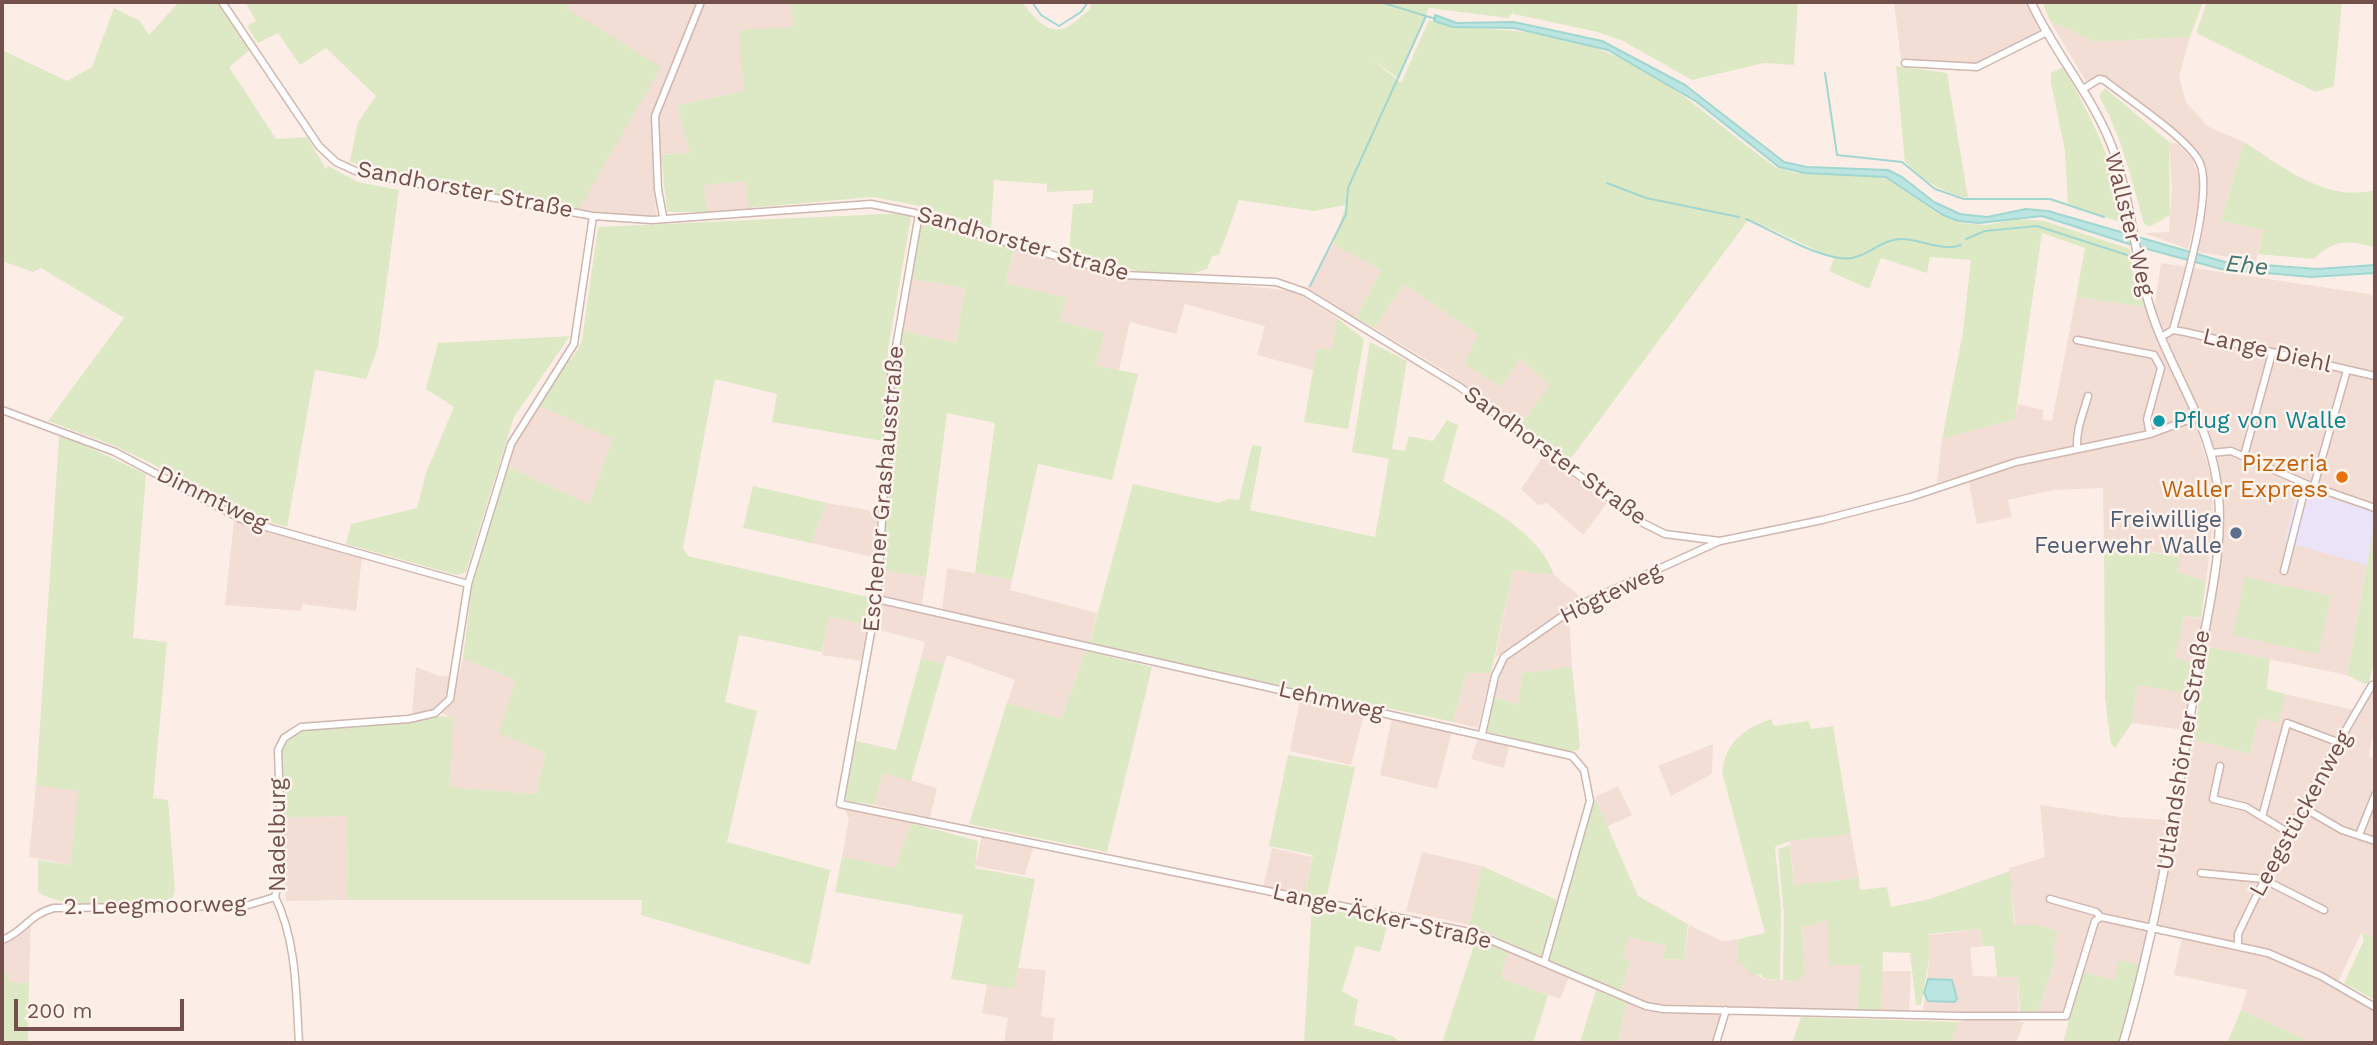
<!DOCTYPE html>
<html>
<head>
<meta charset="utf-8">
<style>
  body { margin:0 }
  #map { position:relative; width:2377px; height:1045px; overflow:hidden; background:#fceee6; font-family:"Work Sans",sans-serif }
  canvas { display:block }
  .frame { position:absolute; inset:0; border:4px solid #74504c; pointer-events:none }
  .scale { position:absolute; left:14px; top:999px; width:170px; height:32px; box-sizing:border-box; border:4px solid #74504c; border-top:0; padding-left:9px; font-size:21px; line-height:24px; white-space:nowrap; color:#74504c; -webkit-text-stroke:5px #fef3ed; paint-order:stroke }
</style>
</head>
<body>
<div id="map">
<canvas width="2377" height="1045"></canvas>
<div class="frame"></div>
<div class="scale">200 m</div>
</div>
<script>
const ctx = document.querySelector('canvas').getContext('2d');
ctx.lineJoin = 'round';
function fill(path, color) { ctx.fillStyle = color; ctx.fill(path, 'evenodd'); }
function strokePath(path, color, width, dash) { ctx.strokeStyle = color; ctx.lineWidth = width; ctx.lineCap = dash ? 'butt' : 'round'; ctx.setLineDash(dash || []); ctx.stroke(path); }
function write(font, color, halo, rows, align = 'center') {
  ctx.font = font + ' "Work Sans",sans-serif'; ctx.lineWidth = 5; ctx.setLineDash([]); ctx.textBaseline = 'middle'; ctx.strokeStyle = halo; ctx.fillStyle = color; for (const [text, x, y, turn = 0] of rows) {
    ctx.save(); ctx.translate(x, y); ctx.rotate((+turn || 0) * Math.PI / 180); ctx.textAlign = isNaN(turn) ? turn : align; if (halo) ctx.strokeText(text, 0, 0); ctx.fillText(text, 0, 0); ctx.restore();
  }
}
fill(new Path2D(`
  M572 2H792L794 27 744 91 677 105 691 153 654 155 656 219 577 212 566 8Z
  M1894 2H2026L2042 32 1967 67 1901 60Z
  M2050 21 2094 42 2190 37 2179 77 2186 102 2207 126 2244 142 2221 221 2263 230 2256 261 2196 252 2208 189 2203 162 2197 153 2107 78 2099 76 2087 83Z
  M2169 142 2178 144 2193 160 2200 179V199L2188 249 2144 233 2169 232 2172 188Z
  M747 181 750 212 707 215 704 184Z
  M1015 244 1145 281H1198L1295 291 1337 318 1332 350 1317 348 1313 370 1257 355 1265 326 1185 304 1176 334 1130 322 1119 370 1095 365 1105 333 1059 321 1066 298 1006 283Z
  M1333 244 1381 270 1356 318 1307 288Z
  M2161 263 2375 295V522L2347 675 2204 646 2221 500 2217 462 2199 410 2154 311Z
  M912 279 965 288 956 343 902 331Z
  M1404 284 1478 335 1464 364 1501 387 1520 359 1551 385 1520 425 1445 371 1374 328Z
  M2076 297 2145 307 2196 426 2211 476 2213 523 2206 581 2177 572 2179 556 2104 545 2103 488 2054 490 2008 500 2012 517 1977 524 1967 474 1937 483 1942 439 2015 419 2018 404 2044 410 2042 419 2052 421Z
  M536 404 614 438 589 504 506 466 513 443Z
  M1544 455 1607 503 1583 535 1547 503 1538 505 1521 489Z
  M827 503 878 512 873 557 811 543Z
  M234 520 362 557 356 611 303 604 301 611 225 605Z
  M947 568 1012 580 1010 590 1097 613 1089 645 942 610Z
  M881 570 926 577 922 604 880 596Z
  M1513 570 1554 575 1582 598 1495 658Z
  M881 602 1086 651 1061 719 1007 703 1015 680 947 655 944 664 921 658 925 642 875 629Z
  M1569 615 1572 667 1522 673 1518 705 1494 697 1506 658Z
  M2184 616 2203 619 2184 730 2132 723 2137 685 2174 659Z
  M829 617 869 625 861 661 822 655Z
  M463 658 516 680 500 733 545 753 537 794 448 787 453 719 442 713H412L416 667 439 676 458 677Z
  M1466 673H1491L1478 728 1453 722Z
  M2375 681V719L2369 757 2375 758V937L2361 933 2338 982 2375 1003V1043H2313L2241 1010 2247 990 2174 975 2182 937 2150 933 2141 965 2114 980 2078 971 2065 1014 2038 1013 2056 956 2015 925 2009 868 2045 857 2040 805 2120 817 2179 821 2193 739 2250 754 2267 690 2354 710 2363 690 2372 692Z
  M1300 698 1365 712 1351 765 1290 751Z
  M1392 718 1452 732 1437 789 1380 775Z
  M1478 738 1510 744 1504 768 1471 759Z
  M1713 744 1712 774 1671 796 1658 766Z
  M883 772 937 788 930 818 874 805Z
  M36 784 80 790 70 865 29 857Z
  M1618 786 1632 815 1606 827 1595 797Z
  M845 810H863L912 823 895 869 842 857 849 819Z
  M347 816 348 900 286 901 282 818Z
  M1851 834 1859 878 1794 885 1790 841Z
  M982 835 1033 848 1025 875 975 866Z
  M1272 848 1312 857 1305 894 1263 887Z
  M1422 852 1482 866 1469 925 1406 911Z
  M1828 920 1860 965 1857 1010 1655 1006 1620 993 1631 961 1622 958 1621 953 1628 937 1666 946 1663 959 1684 960 1689 925 1722 941 1738 939 1737 964 1741 962 1763 979 1798 981 1805 973 1802 927Z
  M31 923 29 983H8V973L2 972V941Z
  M1980 929 1983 946 1970 948 1973 976 2018 977 2019 1022H2024L2016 1043H1951L1958 1022 1965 1021V1012H1923L1930 954 1929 935Z
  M1508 950 1569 977 1560 999 1501 978Z
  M1018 968 1046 970 1041 1016 1055 1018 1052 1043H1004L1008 1018 982 1013 987 984 1014 989Z
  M1880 971H1911L1909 1012 1881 1010Z
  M1626 1002 1646 1011 1666 1014H1719L1721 1020 1713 1043 1618 1041Z`), '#f3ded5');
fill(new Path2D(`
  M2297 488 2375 513 2367 565 2285 542Z`), '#ebe3f8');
fill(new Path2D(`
  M179 2H217L250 50 229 67 276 139 307 137 326 169 328 166 358 182 399 190 378 347 366 379 315 370 287 527 238 513 149 462 110 444 48 421 124 318 41 268 33 272 2 261V50L67 81 92 67 114 8 140 21 149 35Z
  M245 2H572L566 8 661 67 577 212 364 168 350 161 358 122 376 96 326 48 300 65 278 33 258 43 247 26 256 21Z
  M792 2H1022C1032 15 1048 37 1067 27 1076 23 1081 15 1090 10L1091 2H1798L1794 65 1764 63 1692 80 1623 41 1598 32 1513 14 1514 11 1508 18 1429 8 1399 79 1372 59 1401 83 1429 20C1454 29 1476 27 1502 30 1537 32 1573 39 1606 52 1672 77 1720 129 1777 168L1797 173H1847L1890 179 1938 214 1960 223 1987 225 2017 219 2044 221 2130 249 2134 280 2145 307 2076 297 2085 248 2042 233 2015 419 1942 439 1963 332 1971 260 1930 257 1927 273 1881 258 1869 289 1829 271 1834 258 1749 219 1569 461 1520 425 1550 385 1520 359 1501 387 1464 364 1478 335 1404 284 1374 328 1356 318 1381 270 1333 244 1346 205 1313 211 1239 200 1219 255 1212 256 1207 269 1195 273H1144L1069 252 1073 204 1092 203 1093 190 1047 192V184L994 180 991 228 915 205 873 197 749 208 746 181 704 185 707 212H667L661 155 690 153 677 105 744 91 739 30 793 27Z
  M2042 2H2203L2190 37 2094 42 2050 21Z
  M2207 2H2342L2334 86 2316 92 2196 33Z
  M1896 66 1947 73 1968 198C1941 192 1924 181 1905 162Z
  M2063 67C2090 115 2115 162 2123 218L2120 222 2068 206 2065 151 2051 83V73Z
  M2105 88 2169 142 2170 215 2149 227 2144 224C2132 180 2121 135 2099 96Z
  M2244 142C2283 167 2327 203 2375 190V248C2352 239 2331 240 2314 259L2258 254 2263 230 2221 221Z
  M907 213 911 217 888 350 883 441 772 422 777 394 715 379 683 548 688 556 872 598 869 625 829 617 822 652 739 635 725 702 757 711 727 842 830 870 810 965 641 915 642 900H348L347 816 282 818 281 754 284 746 299 730 443 716 453 718 449 787 537 794 545 753 499 733 516 680 463 658 472 586 508 467 589 504 613 439 536 404 577 351 582 340 598 227Z
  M921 220 1014 247 1006 283 1067 298 1059 321 1105 333 1095 365 1138 374 1112 480 1038 464 1012 580 975 573 995 423 947 413 926 577 881 570 894 375 902 331 956 343 965 288 912 279Z
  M1337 318 1364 339 1348 429 1304 422 1317 348 1332 350Z
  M570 336 514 417 466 572 457 575 346 544 351 524 417 508 426 473 454 407 426 389 438 343Z
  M1370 342 1407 361 1392 449 1405 451 1409 436 1433 441 1447 420 1458 425 1443 481C1482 505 1538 529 1554 575L1513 570 1491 673H1466L1453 722 1089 645 1133 484 1219 503 1228 499 1239 500 1252 445 1262 446 1250 510 1375 537 1389 459 1352 452Z
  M63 435 146 474 133 638 167 642 153 798 168 800 175 890 172 900C137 901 67 912 38 892V860L70 865 79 791 36 785 59 437Z
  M753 486 827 503 811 543 743 528Z
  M2375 522V658L2369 682 2365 684 2347 675Z
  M2104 545 2180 557 2177 572 2206 581 2201 618 2184 616 2175 658 2192 663 2185 693 2137 685 2132 723 2115 748 2111 744 2105 698Z
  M2245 577 2331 596 2318 654 2233 635Z
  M2208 647 2270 659 2267 689 2285 694 2278 723 2259 718 2250 754 2193 739Z
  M1086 651 1152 667 1107 852 969 824 1007 703 1061 719Z
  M921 658 944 664 911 781 883 773 874 805 848 801 842 795 852 740 896 750Z
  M1572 667 1580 746 1578 750 1568 752 1485 731 1493 697 1518 705 1522 673Z
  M1771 719 1774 726 1809 721 1811 729 1833 726 1851 834 1790 841 1775 847 1781 910 1780 980 1762 978V975L1751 974 1742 963 1737 964 1738 939 1765 933 1722 772C1727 741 1742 730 1771 719Z
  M1288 755 1355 767 1327 896 1305 894 1313 855 1269 846Z
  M1593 799 1596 800 1638 896 1688 924 1684 960 1663 959 1666 946 1628 937 1623 958 1631 961 1620 993 1549 963 1548 958Z
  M912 823 978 841 975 868 1035 879 1014 989 951 979 963 915 835 892 842 857 895 868Z
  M1790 845 1794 885 1859 878 1860 890 1887 887 1891 907 1930 899 2010 871 2014 925H2040L2058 932 2052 953 2056 956 2038 1013 2020 1014 2018 977H1997L1994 946H1983L1980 929 1929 934 1930 954 1921 1005H1916L1910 953 1883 952 1881 1010H1857L1860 965H1829L1828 920 1802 927 1805 973 1799 981 1783 980 1784 915 1778 849Z
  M1482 866 1557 900 1542 957 1469 925Z
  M1312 904 1389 920 1380 952 1356 946 1342 991 1358 1000 1354 1025 1392 1036 1402 1043H1304Z
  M2361 933 2375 937V1000L2344 983 2364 940Z
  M1476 939 1508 951 1501 978 1548 995 1533 1043H1442Z
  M2119 960 2141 965 2118 1043H2063L2082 972 2114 980Z
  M2 972 8 973 9 982 29 983 28 1043H2Z
  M1596 990 1626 1002 1618 1041 1624 1043H1580Z
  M2241 1010 2313 1043H2227Z
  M1801 1017 1958 1022 1951 1043H1792Z`), '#dde9c5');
const water = new Path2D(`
  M1435 15 1457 23 1514 22 1602 41 1685 85 1784 162 1807 167 1888 170 1902 177 1934 202 1960 214 1987 217 2026 209 2048 211 2225 262 2317 269 2375 265V273L2311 277 2221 269 2129 244 2042 216 1979 223 1958 221 1941 214 1886 177 1805 173 1779 167 1697 102 1608 50 1514 28 1453 27 1434 21Z
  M1928 979 1952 980 1957 999 1955 1002 1928 1001 1924 993Z`);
fill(water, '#bbe5e0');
strokePath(water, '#a2d6d1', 2);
strokePath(new Path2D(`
  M1032 2 1041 15 1059 26 1081 12 1088 2
  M1380 2 1436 19
  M1825 73 1837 155 1902 162 1935 189 1964 199H2050L2104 217
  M1607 183 1646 198 1739 217
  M1746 219C1772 230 1825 263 1852 258 1869 255 1884 238 1902 239 1920 239 1944 252 1961 245
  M1966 239 1985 231 2037 226 2127 255
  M1310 286 1346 214 1348 188 1426 16`), '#a2d6d1', 2);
const minor = new Path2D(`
  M222 2 319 146 336 162 360 173 593 216 652 220 871 204 915 213 966 231 1125 275 1276 282 1305 292 1460 387 1643 523 1665 534 1720 541 1822 520 1911 497 2016 462 2150 434 2199 416
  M1905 63 1977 67 2047 32
  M2083 89 2099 79 2104 80C2128 99 2186 137 2199 161 2215 191 2182 295 2173 330
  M919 214 891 376 877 599 840 804 1474 933 1646 1006 1663 1009 1961 1016H2066L2095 921 2101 917 2268 953 2321 976 2375 1007
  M663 217 658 189 655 116 701 2
  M2161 337 2173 330 2185 332 2375 376
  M2077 340 2154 355 2161 368 2147 419 2150 434
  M2 410 115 452 245 521 468 584
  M2077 449C2076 428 2083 415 2088 396
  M2211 453 2231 451 2306 484 2375 508
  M2244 456 2272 353
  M2314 486 2347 370
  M2284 571 2306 484
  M877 599 1572 756 1584 770 1590 801 1544 963
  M1482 734 1495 676 1504 657 1577 606 1720 541
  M2220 766 2213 799 2246 807 2289 833
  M2304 808 2342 830 2375 841
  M2262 817 2287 723 2340 743
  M2359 835 2375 795
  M2201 873 2263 879 2324 910
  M2050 899 2096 912 2101 917
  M2 940C23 933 29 914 54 908L245 906 275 897
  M2238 946V934C2278 849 2324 766 2372 685
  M299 1043C296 995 297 941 275 897L282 865 278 750 284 738 301 727 409 719 435 713 450 699 468 584 511 444 574 344 593 216
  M1716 1043 1726 1010`);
const tertiary = new Path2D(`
  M2031 2C2055 55 2096 99 2115 155 2134 211 2135 270 2156 325 2176 378 2209 425 2217 483 2226 543 2208 609 2198 668 2178 794 2159 920 2123 1043`);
strokePath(minor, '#cfb6b0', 9);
strokePath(tertiary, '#cfb6b0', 10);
strokePath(minor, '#fff', 6);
strokePath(tertiary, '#fff', 7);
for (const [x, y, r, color] of [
  [2159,421,7,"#0f9aa8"],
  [2342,477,7,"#e8710a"],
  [2236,533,7,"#5c6f8a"]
]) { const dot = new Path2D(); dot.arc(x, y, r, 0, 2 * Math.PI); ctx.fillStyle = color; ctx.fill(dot); strokePath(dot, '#fef3ed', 2.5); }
write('23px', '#74504c', '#fef3ed', [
  ["Sandhorster Straße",465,190,11],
  ["Wallster Weg",2129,224,76],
  ["Sandhorster Straße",1023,244,16],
  ["Lange Diehl",2267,351,13],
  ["Sandhorster Straße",1555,456,36],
  ["Eschener Grashausstraße",884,489,-85],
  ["Dimmtweg",212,499,26],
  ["Högteweg",1611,594,-26],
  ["Lehmweg",1331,701,13],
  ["Utlandshörner Straße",2184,750,-81],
  ["Leegstückenweg",2301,814,-61],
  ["Nadelburg",278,835,-90],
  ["2. Leegmoorweg",155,906,-1],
  ["Lange-Äcker-Straße",1382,917,13]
]);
write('23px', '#0d838f', '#fef3ed', [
  ["Pflug von Walle",2173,421]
], 'left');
write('23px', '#c56008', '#fef3ed', [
  ["Pizzeria",2328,464],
  ["Waller Express",2328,490]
], 'right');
write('23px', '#4e5e75', '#fef3ed', [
  ["Freiwillige",2222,520],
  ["Feuerwehr Walle",2222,546]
], 'right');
write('italic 24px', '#407974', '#fef3ed', [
  ["Ehe",2247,266,6]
]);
</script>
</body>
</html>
